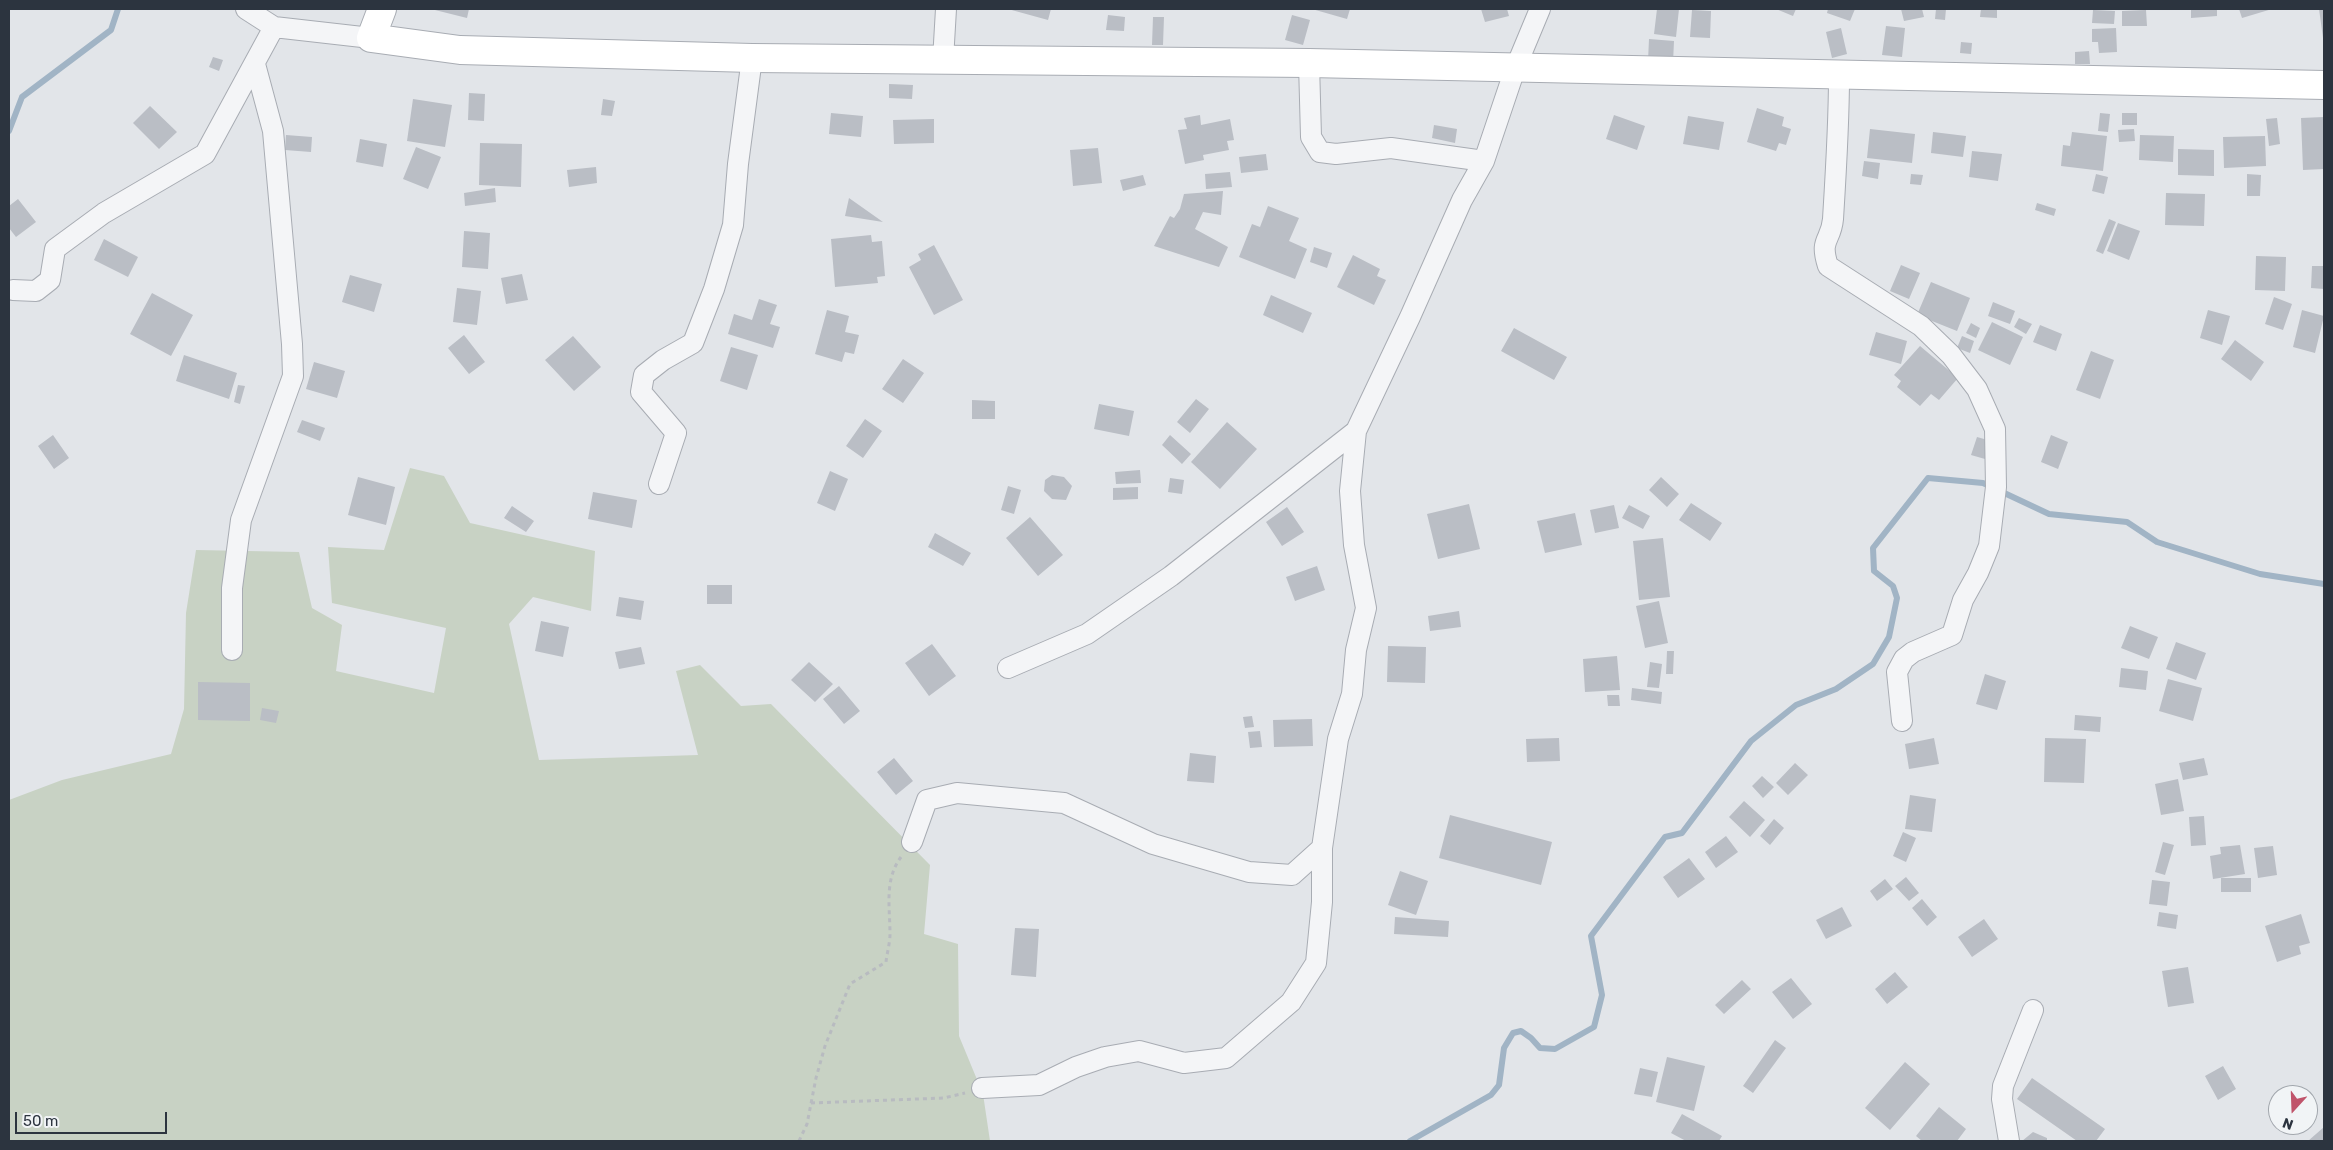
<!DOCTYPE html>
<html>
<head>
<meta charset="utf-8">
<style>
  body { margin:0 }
  #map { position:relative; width:2333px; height:1150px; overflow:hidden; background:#e2e5e9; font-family:Rubik,sans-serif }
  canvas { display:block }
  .frame { position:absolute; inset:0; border:10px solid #2c343f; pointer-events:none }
  .north { position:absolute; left:2268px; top:1085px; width:50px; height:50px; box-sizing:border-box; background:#f1f4f6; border:1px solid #a2a7ad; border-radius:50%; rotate:200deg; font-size:14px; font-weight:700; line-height:20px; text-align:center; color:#2c343f }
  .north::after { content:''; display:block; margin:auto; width:18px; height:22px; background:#c0546b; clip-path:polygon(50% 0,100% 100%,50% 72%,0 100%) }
  .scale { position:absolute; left:15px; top:1112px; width:152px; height:22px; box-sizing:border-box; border:2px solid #2c343f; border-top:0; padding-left:6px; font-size:15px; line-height:18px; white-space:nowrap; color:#2c343f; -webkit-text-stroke:4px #f1f4f6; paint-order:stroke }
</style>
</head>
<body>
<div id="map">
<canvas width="2333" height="1150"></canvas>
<div class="frame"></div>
<div class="north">N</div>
<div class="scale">50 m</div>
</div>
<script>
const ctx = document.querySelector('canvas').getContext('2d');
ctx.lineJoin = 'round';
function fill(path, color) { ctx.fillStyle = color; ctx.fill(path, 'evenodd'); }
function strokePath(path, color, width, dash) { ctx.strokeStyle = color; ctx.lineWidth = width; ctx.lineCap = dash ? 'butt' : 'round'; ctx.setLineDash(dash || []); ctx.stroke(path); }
fill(new Path2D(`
  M410 468 444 476 470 523 595 551 591 611 533 597 509 624 539 760 698 755 676 671 700 665 741 706 771 704 930 865 924 934 958 944 959 1036 983 1094 990 1141H9V800L62 780 171 754 184 709 186 613 196 550 299 552 312 608 342 625 336 671 434 693 446 628 332 603 328 547 384 550Z`), '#c8d2c4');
strokePath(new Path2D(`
  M9 131 22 97 111 30 118 9
  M1410 1141 1491 1095 1499 1085 1504 1048 1513 1033 1521 1031 1531 1038 1540 1048 1555 1049 1594 1027 1602 995 1591 936 1665 837 1682 833 1751 741 1796 705 1836 689 1873 664 1889 637 1897 598 1893 586 1874 571 1873 548 1928 478 1983 483 2049 514 2127 522 2157 542 2260 574 2324 584`), '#a1b4c5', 6);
fill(new Path2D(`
  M431 9H469L467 18Z
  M1008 9H1051L1048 20Z
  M1312 9H1350L1347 19Z
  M1481 9H1507L1509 16 1485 22Z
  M1657 9H1679L1676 37 1654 34Z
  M1776 9H1796L1793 16Z
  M1828 9H1855L1850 21 1827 13Z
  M1901 9H1922L1924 17 1904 21Z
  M1936 9H1946L1945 20 1935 19Z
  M1981 9H1997V18L1980 17Z
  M2191 9H2217V16L2191 18Z
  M2239 9H2272L2242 18Z
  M2319 9H2324V38H2323Z
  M1692 10 1711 11 1710 38 1690 37Z
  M2093 10 2115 11 2114 24 2092 23Z
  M2146 10 2147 26H2122V11Z
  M1108 15 1125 17 1124 31 1106 30Z
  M1292 15 1310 20 1303 45 1285 40Z
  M1153 17H1164L1163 45H1152Z
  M1886 26 1905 28 1902 57 1882 55Z
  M1841 28 1847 54 1832 58 1826 32Z
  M2116 28 2117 52 2099 53 2098 42H2092V29Z
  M1649 39 1674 41 1673 63 1648 61Z
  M1961 42 1972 43 1971 54 1960 53Z
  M2089 51 2090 64H2075V52Z
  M213 57 223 60 219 71 209 67Z
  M889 84 913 85 912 99 889 98Z
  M469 93 485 94 484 121 468 120Z
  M413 99 452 105 445 147 407 141Z
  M603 99 615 101 612 116 601 115Z
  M150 106 177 132 159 149 133 123Z
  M1757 108 1784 117 1782 126 1791 129 1786 145 1779 143 1776 151 1747 142Z
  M831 113 863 116 861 137 829 134Z
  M2100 113 2110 114 2108 132 2098 131Z
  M2122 113H2137V125H2122Z
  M1200 115 1201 125 1230 119 1234 140 1227 141 1229 150 1203 155 1204 160 1185 164 1178 130 1187 129 1184 118Z
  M1614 115 1645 126 1637 150 1606 139Z
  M1688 116 1724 122 1719 150 1683 144Z
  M2324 117V169L2303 170 2301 118Z
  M2277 118 2280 144 2269 146 2266 119Z
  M934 119V143L894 144 893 120Z
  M1434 125 1457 129 1455 143 1432 138Z
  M1870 129 1915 134 1912 163 1867 158Z
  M2134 129 2135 141 2119 142 2118 130Z
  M1933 132 1966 136 1963 157 1931 153Z
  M2072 132 2107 136 2103 171 2061 166 2063 145 2070 146Z
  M286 135 312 137 311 152 285 150Z
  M2140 135 2174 136 2173 162 2139 160Z
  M2265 136 2266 166 2224 168 2223 137Z
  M360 139 387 144 383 167 356 162Z
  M480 143 522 144 521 187 479 185Z
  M416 147 441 157 428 189 403 179Z
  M1098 148 1102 183 1073 186 1070 150Z
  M2178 149 2214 150V176L2178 175Z
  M1972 151 2002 154 1998 181 1969 177Z
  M1266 154 1268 170 1241 173 1239 157Z
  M1864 161 1880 163 1878 179 1862 176Z
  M596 167 597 183 569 187 567 170Z
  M1230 172 1232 187 1206 189 1205 174Z
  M1911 174 1923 175 1921 185 1910 184Z
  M2096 174 2108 177 2104 194 2092 191Z
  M2247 174 2261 175 2260 196H2247Z
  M1143 175 1146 185 1123 191 1120 180Z
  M495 188 496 202 465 206 464 193Z
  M1223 191 1221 215 1203 212 1195 229 1228 247 1219 267 1154 246 1170 216 1174 218 1180 209 1184 194Z
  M2166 193 2205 194 2204 226 2165 225Z
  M849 198 883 222 845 216Z
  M18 199 36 222 16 237 9 228V206Z
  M2037 203 2056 209 2054 216 2035 210Z
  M1268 206 1299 218 1289 241 1307 249 1295 279 1239 257 1252 224 1260 227Z
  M2109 219 2116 222 2103 254 2096 251Z
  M2118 223 2140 231 2129 260 2107 251Z
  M464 231 490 233 488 269 462 267Z
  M871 235 872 242 882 241 885 276 877 277 878 283 835 287 831 239Z
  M104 239 138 257 128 277 94 260Z
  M934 245 963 300 934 315 909 267 921 260 918 254Z
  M1314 247 1332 253 1327 268 1310 262Z
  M1353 255 1380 269 1377 276 1386 280 1374 305 1337 287Z
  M2256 256 2286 257 2285 291 2255 290Z
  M1901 265 1920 273 1909 299 1890 291Z
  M2312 266H2324V289L2311 288Z
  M522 274 528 300 506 304 501 278Z
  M350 275 382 284 374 312 342 302Z
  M1931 282 1970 298 1957 331 1917 315Z
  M457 288 481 291 477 325 453 322Z
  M152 293 193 315 171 356 130 334Z
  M1271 295 1312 313 1303 333 1263 315Z
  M2274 297 2292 304 2283 330 2265 324Z
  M759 299 777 305 770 324 780 327 773 348 728 334 734 314 752 320Z
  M1993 302 2015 311 2010 324 1988 316Z
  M827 310 849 316 845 332 859 335 854 354 845 352 842 362 815 354Z
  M2208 310 2230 316 2222 345 2200 338Z
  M2302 310 2324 316 2315 353 2293 347Z
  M2019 318 2032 324 2026 334 2014 327Z
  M1992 322 2023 337 2010 365 1978 350Z
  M1971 323 1980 328 1976 338 1966 333Z
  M2040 325 2062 334 2056 351 2033 342Z
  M1514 328 1567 357 1554 380 1501 351Z
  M1876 332 1907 341 1901 364 1869 355Z
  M464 335 485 362 469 374 448 348Z
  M573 336 601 367 574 391 545 360Z
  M1962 336 1974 341 1970 353 1957 348Z
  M2235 340 2264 362 2251 381 2221 359Z
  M1920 346 1958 378 1939 400 1931 394 1920 406 1897 387 1901 381 1894 375Z
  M731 347 758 355 747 390 720 381Z
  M2091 351 2114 360 2100 399 2076 390Z
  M184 355 237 373 229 399 176 381Z
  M903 359 924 373 903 403 882 389Z
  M314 362 345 371 337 398 306 389Z
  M238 385 245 386 240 404 234 402Z
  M1196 399 1209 409 1190 433 1177 422Z
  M972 400 995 401V419H972Z
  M1099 404 1134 411 1129 436 1094 429Z
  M865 419 882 431 863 458 846 446Z
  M302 420 325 428 320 441 297 432Z
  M1227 422 1257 449 1220 489 1191 462Z
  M53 435 69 458 54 469 38 446Z
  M1170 435 1191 454 1182 464 1162 445Z
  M2051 435 2068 442 2058 469 2041 462Z
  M1977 437 1991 441 1985 459 1971 455Z
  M1140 470 1141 483 1116 484 1115 472Z
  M830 471 848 479 835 511 817 503Z
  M1052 475 1064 477 1072 486 1066 500 1052 499 1044 491 1045 480Z
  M358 477 395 487 386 525 348 515Z
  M1661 477 1679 494 1667 507 1649 490Z
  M1170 478 1184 480 1182 494 1168 492Z
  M1008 486 1021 490 1014 514 1001 510Z
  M1138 487V499L1113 500V488Z
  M593 492 637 500 632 528 588 519Z
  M1691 503 1722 523 1710 541 1679 520Z
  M1469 504 1480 549 1438 559 1427 514Z
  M1614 505 1619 528 1595 533 1590 510Z
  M1629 505 1650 516 1643 529 1622 518Z
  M512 506 534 521 526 532 504 518Z
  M1287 507 1304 532 1282 546 1266 522Z
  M1575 513 1582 545 1545 553 1537 521Z
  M1030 517 1063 555 1038 576 1006 538Z
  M935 533 971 553 963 566 928 547Z
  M1663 538 1670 597 1639 600 1633 541Z
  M1317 566 1325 590 1295 601 1286 577Z
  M707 585H732V604H707Z
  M619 597 644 601 641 620 616 616Z
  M1659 601 1668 643 1645 648 1636 606Z
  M1459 611 1461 627 1430 631 1428 616Z
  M541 621 569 627 563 657 535 651Z
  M2130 626 2158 637 2149 659 2121 648Z
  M2176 642 2206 653 2196 680 2166 669Z
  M932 644 956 676 929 696 905 663Z
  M1388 646 1426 647 1425 683 1387 682Z
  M641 647 645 664 619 669 615 652Z
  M1667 651H1674L1673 674H1666Z
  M1617 656 1620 690 1585 692 1583 659Z
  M809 662 833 684 815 702 791 680Z
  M1650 662 1662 664 1659 688 1647 687Z
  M2121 668 2148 671 2146 690 2119 687Z
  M1985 674 2006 681 1997 710 1976 704Z
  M2168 679 2202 688 2193 721 2159 711Z
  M198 682 250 683V721L198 720Z
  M839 686 860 711 844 724 823 699Z
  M1632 688 1662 692 1661 704 1631 700Z
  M1607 695H1619L1620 706H1608Z
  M262 708 279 711 276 723 260 720Z
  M2075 715 2101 717 2100 732 2074 730Z
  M1252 716 1254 727 1245 728 1243 717Z
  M1312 719 1313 746 1274 747 1273 720Z
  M1260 731 1262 747 1250 748 1248 732Z
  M1559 738 1560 761 1527 762 1526 739Z
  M1934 738 1939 764 1909 769 1905 744Z
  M2045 738 2086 739 2084 783 2044 782Z
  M1190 753 1216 756 1214 783 1187 781Z
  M894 758 913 781 896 795 877 772Z
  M2204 758 2208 775 2183 780 2179 763Z
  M1795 763 1808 775 1788 795 1776 783Z
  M1762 776 1774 787 1763 798 1752 786Z
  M2178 779 2184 811 2161 815 2155 784Z
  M1910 795 1936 799 1932 832 1905 829Z
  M1744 801 1765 820 1750 837 1729 817Z
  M1450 815 1552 842 1541 885 1439 858Z
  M2204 816 2206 845 2191 846 2189 817Z
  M1774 819 1784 828 1770 845 1760 836Z
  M1903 832 1916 838 1906 862 1893 856Z
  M1726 836 1738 852 1716 868 1705 852Z
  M2163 842 2174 845 2165 875 2155 872Z
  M2240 845 2245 874 2213 879 2210 856 2221 854 2220 847Z
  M2273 846 2277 875 2258 878 2254 848Z
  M1689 858 1705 879 1678 898 1663 877Z
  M1400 871 1428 881 1416 915 1388 905Z
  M1906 877 1919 893 1909 901 1895 886Z
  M2221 878H2251V892H2221Z
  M1885 879 1893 889 1877 901 1870 891Z
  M2152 880 2170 882 2167 906 2149 904Z
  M1922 899 1937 917 1927 926 1912 908Z
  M1842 907 1852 926 1826 939 1816 920Z
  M2159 912 2178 915 2176 929 2157 926Z
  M2301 914 2310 943 2299 946 2301 954 2277 962 2265 926Z
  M1395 917 1449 921 1448 937 1394 934Z
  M1984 919 1998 939 1972 957 1958 937Z
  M1015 928 1039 929 1036 977 1011 975Z
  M2188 967 2194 1003 2168 1007 2162 971Z
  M1895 972 1908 987 1887 1004 1875 989Z
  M1791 978 1812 1004 1793 1019 1772 992Z
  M1742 980 1751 989 1724 1014 1715 1005Z
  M1775 1040 1786 1048 1753 1093 1743 1086Z
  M1667 1057 1705 1066 1694 1111 1656 1102Z
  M1905 1062 1930 1084 1890 1130 1865 1108Z
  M2223 1066 2236 1089 2218 1100 2205 1076Z
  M1640 1068 1658 1072 1652 1097 1634 1094Z
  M2032 1078 2105 1129 2096 1141H2077L2017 1099Z
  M1939 1107 1966 1129 1957 1141H1922L1916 1136Z
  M1682 1114 1722 1136 1719 1141H1686L1671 1133Z
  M2324 1127V1141H2308Z
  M2033 1132 2047 1138V1141H2022Z`), '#babec5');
const street = new Path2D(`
  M246 9 274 27 371 38
  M943 60 946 9
  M1309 63 1311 137 1320 152 1336 154 1391 148 1484 161
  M1839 76C1839 124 1836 171 1833 219 1831 242 1819 238 1828 266L1921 326 1951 355 1977 389 1995 429 1996 487 1989 546 1978 573 1963 600 1952 635 1913 652 1904 659 1897 672 1902 721
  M13 290 36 291 50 280 55 249 104 213 205 154 274 27
  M659 484 676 433 641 392 644 375 663 360 693 343 714 289 733 225 738 164 752 58
  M232 650V588L241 520 293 376 292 344 273 131 255 64
  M1008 668 1087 634 1171 576 1356 431
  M912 842 927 800 957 793 1064 803 1153 844 1249 872 1292 875 1322 848
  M982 1088 1039 1085 1076 1067 1105 1057 1139 1051 1184 1063 1226 1058 1291 1002 1316 963 1322 902V848L1338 739 1352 694 1356 650 1366 608 1354 545 1350 491 1356 431 1410 317 1462 200 1484 161 1515 69 1540 9
  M2009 1141 2002 1099 2003 1086 2033 1010`);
const secondary = new Path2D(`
  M382 9 371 38 460 50 752 58 1309 63 2324 85`);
strokePath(street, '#a8acb3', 22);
strokePath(secondary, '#a8acb3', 30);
strokePath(new Path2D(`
  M811 1103 944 1098 965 1093
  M799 1141 807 1124 816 1078 825 1046 850 984 886 962C887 953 890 943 890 934 890 907 884 880 901 857`), '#b8bbc0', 3, [4, 4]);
strokePath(street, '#f4f5f7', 20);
strokePath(secondary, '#fff', 28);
</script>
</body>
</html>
